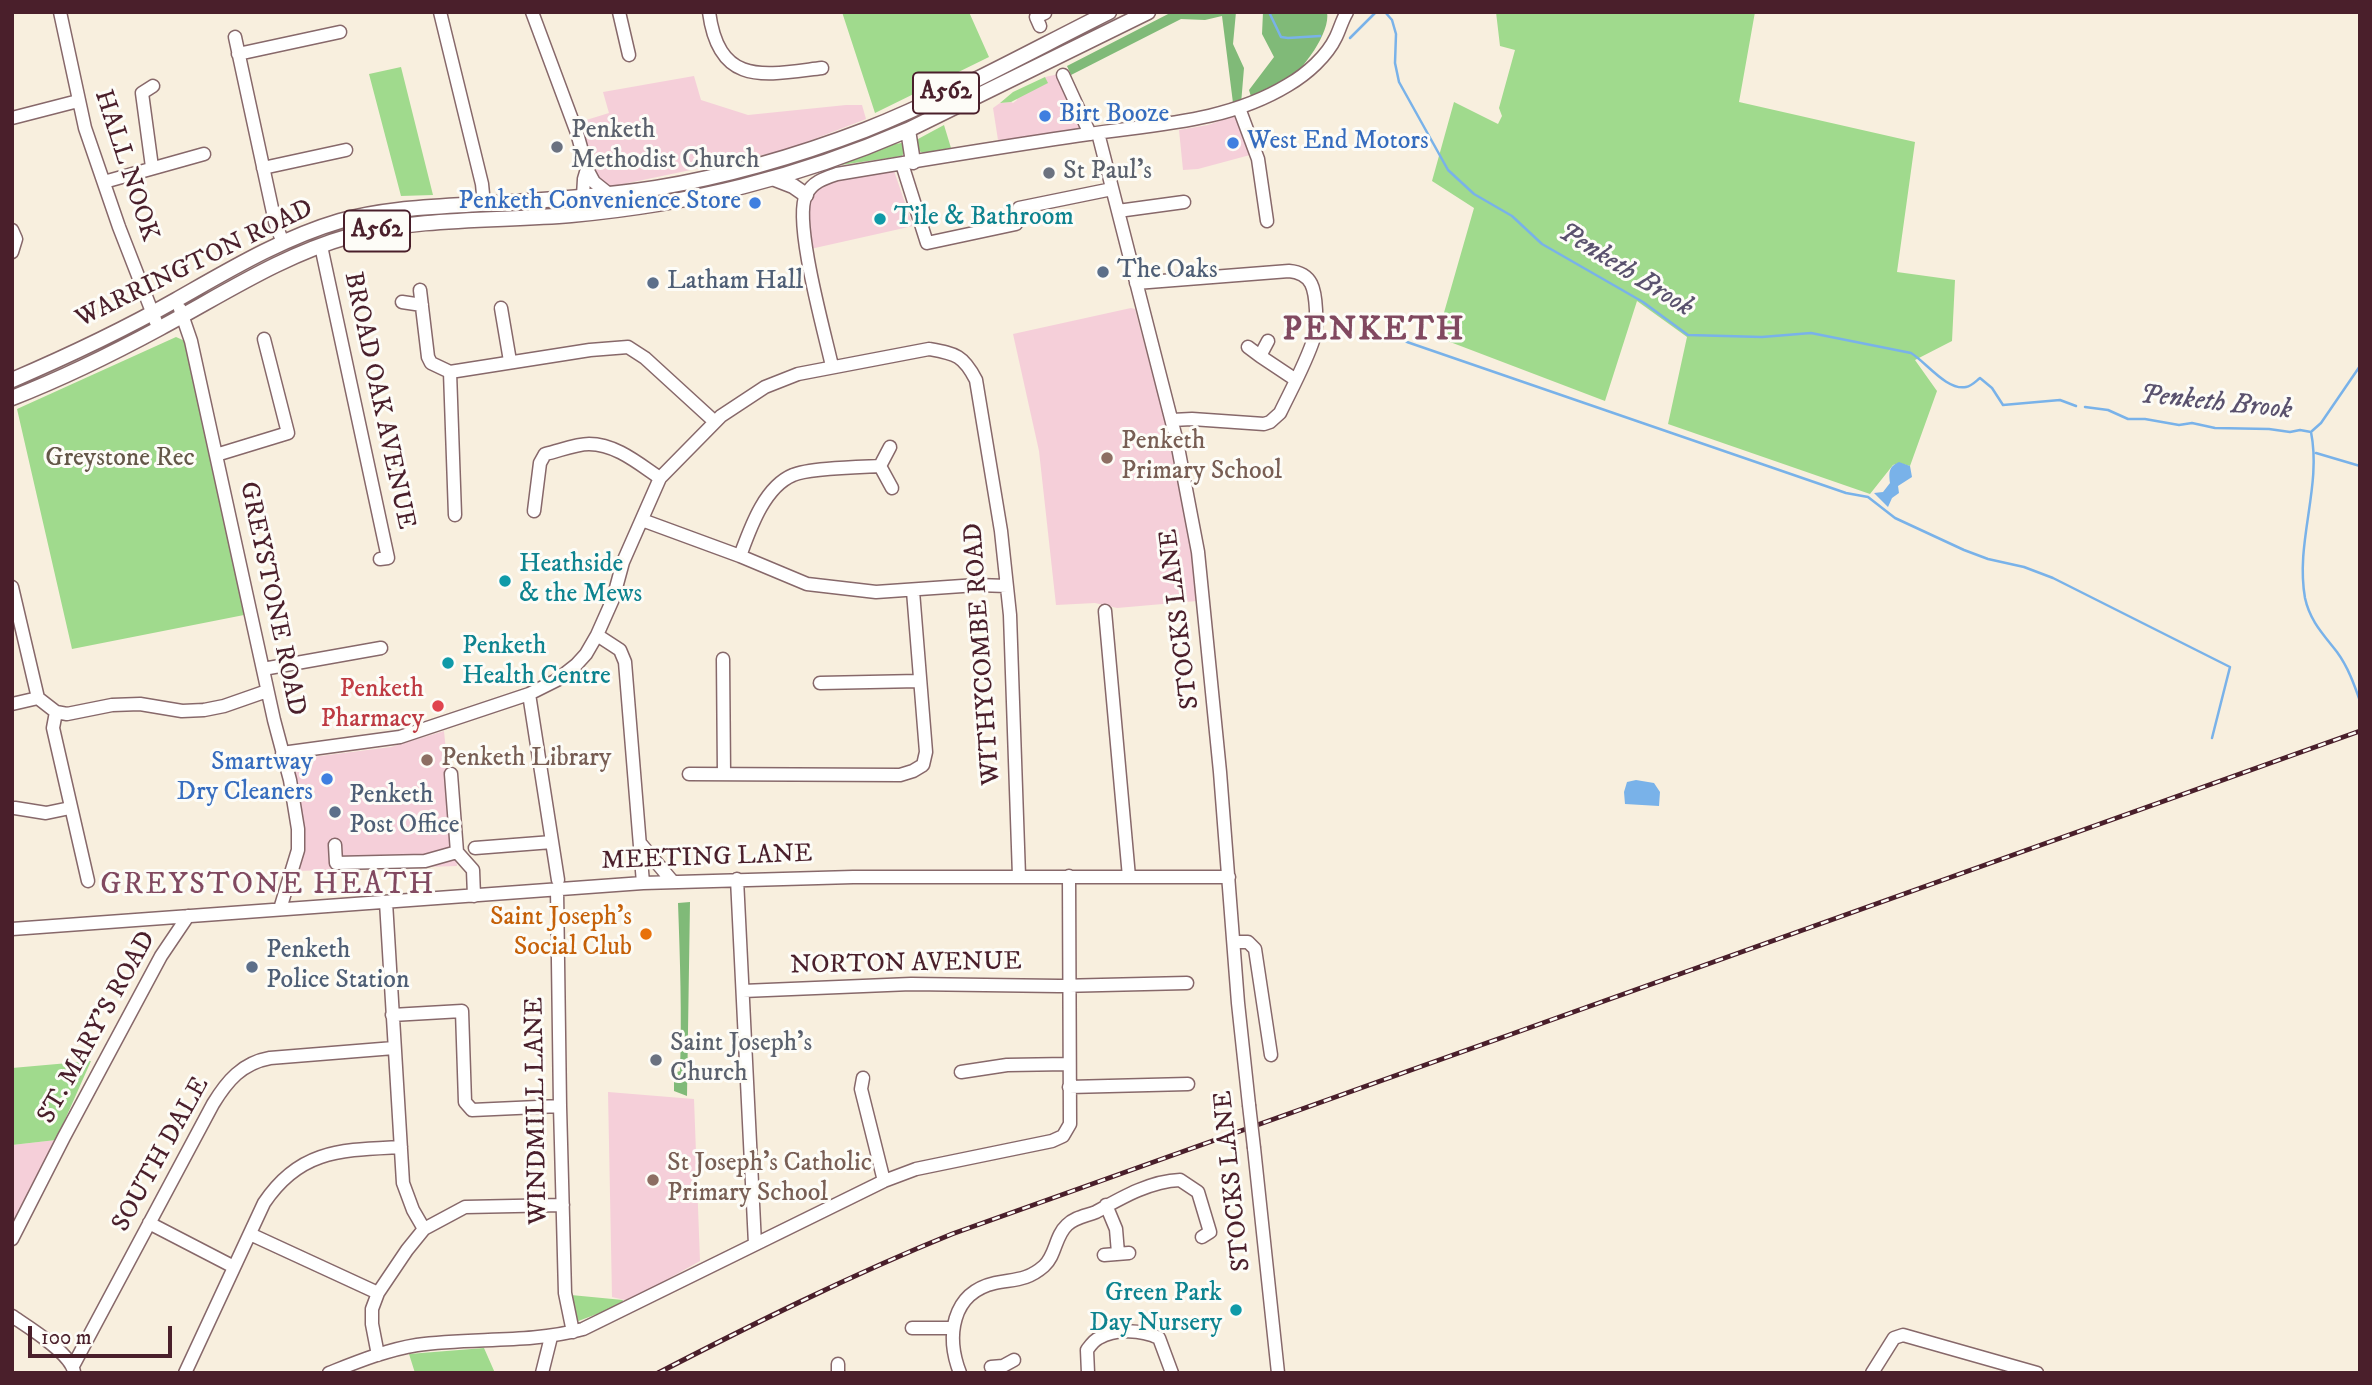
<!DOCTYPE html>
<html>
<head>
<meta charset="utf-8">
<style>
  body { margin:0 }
  #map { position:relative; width:2372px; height:1385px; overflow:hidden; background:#f8efde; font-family:"IM FELL DW Pica",serif }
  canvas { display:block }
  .frame { position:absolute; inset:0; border:14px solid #4a1f2b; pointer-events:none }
  .scale { position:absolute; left:28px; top:1326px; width:144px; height:32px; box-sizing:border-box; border:4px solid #4a1f2b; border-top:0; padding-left:9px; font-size:21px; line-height:24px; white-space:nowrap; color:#4a1f2b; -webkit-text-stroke:5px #fdfcf7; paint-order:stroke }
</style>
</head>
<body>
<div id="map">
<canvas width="2372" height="1385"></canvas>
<div class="frame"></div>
<div class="scale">100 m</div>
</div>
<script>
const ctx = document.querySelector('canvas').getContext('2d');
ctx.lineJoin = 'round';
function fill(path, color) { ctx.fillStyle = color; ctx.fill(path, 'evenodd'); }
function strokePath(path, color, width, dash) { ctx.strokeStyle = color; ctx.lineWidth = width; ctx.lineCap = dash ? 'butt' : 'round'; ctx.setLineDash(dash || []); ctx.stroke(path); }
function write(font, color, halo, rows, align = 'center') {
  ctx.font = font + ' "IM FELL DW Pica",serif'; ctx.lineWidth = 6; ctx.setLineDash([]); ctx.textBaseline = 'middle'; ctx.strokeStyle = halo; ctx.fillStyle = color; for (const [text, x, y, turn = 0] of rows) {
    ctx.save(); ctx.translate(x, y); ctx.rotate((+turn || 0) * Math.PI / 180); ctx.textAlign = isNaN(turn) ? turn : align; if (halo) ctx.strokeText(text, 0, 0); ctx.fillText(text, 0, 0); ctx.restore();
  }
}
fill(new Path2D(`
  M1059 74 1082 132 998 140 993 108 1000 103 1011 102 1013 103 1017 100 1016 98 1047 83 1045 77Z
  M694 76 701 100 748 115 846 105H862L866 119 786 150 595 190 588 186 570 125 609 113 603 92Z
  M1248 111 1259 145 1250 155 1198 169 1183 170 1179 130 1208 125Z
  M893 168 913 226 806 250 800 214 819 184Z
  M1131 308 1135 309 1167 429 1191 544 1197 601 1117 608 1095 603 1056 605 1039 451 1013 334Z
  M444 731 457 866 297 871 289 760 391 747Z
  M608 1092 694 1099 700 1261 629 1301 612 1297Z
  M56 1140 12 1224V1145Z`), '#f5cfd9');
fill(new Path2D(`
  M842 12H969L989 57 875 113Z
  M1496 12H1755L1739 102 1915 142 1897 272 1955 280 1952 341 1915 360 1937 391 1910 466 1899 463 1893 465 1870 494 1668 424 1687 337 1637 301 1605 401 1437 337 1474 208 1432 181 1454 102 1498 124 1502 116 1499 108 1515 50 1500 46Z
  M401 67 433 195 401 196 369 74Z
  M1045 77 1048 83 1011 102 1000 103 1013 92Z
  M944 125 951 148 923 153 919 151 916 143 918 139Z
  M901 143 904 144 905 151 902 156 841 165 840 164 890 145Z
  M176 337 185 341 244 615 72 649 17 409Z
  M91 1061 56 1140 12 1145V1068Z
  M571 1295 623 1300 621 1305 573 1323Z
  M484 1348 495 1373H415L409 1354Z`), '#a0da8d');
fill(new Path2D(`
  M1172 12H1236L1233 44 1244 68 1241 104 1233 103 1222 16 1205 20 1181 19 1071 75 1067 66Z
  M1263 12H1327C1331 33 1302 70 1287 82 1277 90 1263 94 1252 100L1249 90 1274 57 1262 34Z
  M690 902 687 1096 674 1091V1073L680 1071C682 1015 680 959 678 903Z`), '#80ba78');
fill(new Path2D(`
  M1899 462 1910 466 1912 477 1898 486 1899 493 1892 498 1888 507 1874 493 1883 492 1890 483C1889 473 1888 467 1899 462Z
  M1636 780 1654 783 1660 792 1659 806 1625 804 1624 792 1627 782Z`), '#79b2e9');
strokePath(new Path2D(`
  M1269 12 1281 37 1288 38 1320 36
  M1385 12 1392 20 1396 34 1395 63 1399 82 1448 170 1474 194 1512 216 1542 244 1643 302 1688 335 1762 337 1811 333 1911 353C1926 362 1947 391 1966 387 1972 386 1976 381 1980 378L1992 388 2003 405 2060 400 2076 406
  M1350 38 1376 12
  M1396 336 1407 342 1846 493 1868 497 1895 518 1964 550 1988 559 2024 567 2053 578 2230 667 2212 738
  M2085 407 2108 410 2128 419H2145L2179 425 2192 423 2215 428 2269 429 2290 432 2300 430 2311 432C2322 487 2295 542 2305 598 2310 621 2323 634 2337 652 2348 667 2354 684 2360 701
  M2312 431 2321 423 2360 366
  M2316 453 2360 466`), '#79b2e9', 2.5);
const minor = new Path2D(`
  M60 12 85 128 119 227 156 322
  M440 12 482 184 484 204
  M532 12 577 133 587 169 594 182 609 194
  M619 12 629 55
  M709 12C719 87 764 75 822 68
  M1040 26 1036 17 1045 13
  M235 37 275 222 283 243
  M238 54 340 32
  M1063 75 1090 134
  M1239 108 1258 159 1267 221
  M12 118 78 101
  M1098 133 1177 442 1198 552 1220 772 1238 1003 1249 1105
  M902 164 927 243 1016 224
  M152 167 142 93 153 86
  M263 168 346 150
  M587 169 584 179 583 196 593 207 603 212
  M104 182 204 154
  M1019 208 1112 189
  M1118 211 1184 202
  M12 230 16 239 12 252
  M321 246 388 558 380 559
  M1136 283 1289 271C1313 273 1315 290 1316 310 1316 319 1317 329 1314 338 1306 363 1292 388 1280 413L1270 422 1264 424 1192 419 1172 420
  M420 290 428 357 431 363 450 372 590 350 628 347 645 358 715 422
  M402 302 422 305
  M501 308 510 361
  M180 309 191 341 274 720 290 780 298 829V850L280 909
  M1248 347 1260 356 1268 341
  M1260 356 1296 380
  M832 366C825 334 793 221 806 195 812 182 825 178 837 174 921 160 1005 146 1089 134 1158 124 1227 122 1288 85 1307 74 1327 56 1336 37 1340 29 1342 20 1347 12
  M450 372 455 515
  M890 447 880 466 892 488
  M216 455 288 433 264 339
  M534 511 540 463 545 454C559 451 575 444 589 444 616 444 639 464 660 478
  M642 520 740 556 807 584 876 592 977 585 1007 586
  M740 556C750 529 764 487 793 475 808 468 860 467 880 466
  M12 587 38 698 56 712 67 714 112 705 140 704 182 711 204 710 224 706 267 691
  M1105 611 1129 877
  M597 635 620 650 625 662 643 883
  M723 659 724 774
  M263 669 381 648
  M820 683 919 681
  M529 694 558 880
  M12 704 38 698
  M56 712 53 728 88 881
  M282 753 400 737 529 694 557 680 576 665 586 654 597 635 613 599 623 562 660 478 721 416 765 387 798 374 929 349C956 354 963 355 976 380L1001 531 1010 615 1019 876
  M689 774 900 775 913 771 923 765 926 752 913 591
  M15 808 46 813 70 808
  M640 843 673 882
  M335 845 336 863 425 861 457 852 451 774
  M475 848 552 842
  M457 852 473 870 474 896
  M737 879 755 1244
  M557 889 560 1106 565 1293 573 1332
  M386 902 403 1183 413 1210 424 1229
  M12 929 643 883 853 877H1229
  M1234 942H1248L1255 949 1271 1055
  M743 991 911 984 1059 986 1187 983
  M392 1015 462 1011 465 1102 472 1110 560 1106
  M961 1072 1007 1065 1068 1064
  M863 1078 861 1089 884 1181
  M1069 1087 1188 1084
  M1254 1148 1278 1373
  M1106 1205 1116 1229 1118 1253
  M149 1223 234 1267
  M250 1234 378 1293
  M12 1239 64 1137 161 956 188 916
  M1104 1255 1129 1253
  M12 1316C28 1327 71 1353 74 1372
  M912 1328H952
  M378 1355 372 1324V1309L378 1293 407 1250 424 1229 465 1207 563 1205
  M73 1366 213 1104C227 1081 242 1063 270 1058L394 1048
  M991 1367 1003 1366 1014 1360
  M185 1373 264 1203C300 1149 342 1150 401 1147
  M329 1373C357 1362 386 1350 417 1345 472 1337 528 1344 583 1329L884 1181 916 1169 1052 1141 1063 1136 1070 1124 1069 876
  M542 1373 551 1337
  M838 1373V1364
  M960 1373C946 1337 951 1293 995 1283 1014 1279 1027 1281 1044 1266 1056 1255 1055 1236 1067 1225 1075 1217 1086 1216 1096 1212 1121 1198 1150 1181 1180 1180L1198 1192 1210 1232 1202 1237
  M1088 1373 1087 1350C1090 1346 1094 1340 1099 1338 1115 1328 1142 1330 1159 1338L1172 1373
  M1872 1373 1894 1338 1903 1335 2037 1373`);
const major = new Path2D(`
  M908 130 913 162
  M775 179 793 186 806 195
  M12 380C68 356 123 330 176 300 229 270 282 238 340 221 385 208 434 207 480 204 539 201 598 197 656 188 728 176 797 156 865 130 948 97 1029 52 1109 12
  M12 398C63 378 112 354 160 328 222 295 282 255 350 236 419 217 500 221 571 215 691 204 797 178 908 130L1148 12`);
strokePath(minor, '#87686a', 15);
strokePath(major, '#87686a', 17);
strokePath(minor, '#fff', 12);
strokePath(major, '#fff', 14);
const rail = new Path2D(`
  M658 1373C755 1323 851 1275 952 1234L2360 731`);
strokePath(rail, '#4a1f2b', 5);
strokePath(rail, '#fdfcf7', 2.5, [8]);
const minorBridge = new Path2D(`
  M1249 1105 1254 1148`);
strokePath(minorBridge, '#87686a', 15, []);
strokePath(minorBridge, '#fff', 12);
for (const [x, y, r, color] of [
  [1045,116,7,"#3f7fe0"],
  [1233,143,7,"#3f7fe0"],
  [557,147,7,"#6b7280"],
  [1049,173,7,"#6b7280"],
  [755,203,7,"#3f7fe0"],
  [880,219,7,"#0f9aa8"],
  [1103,272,7,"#5c6f8a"],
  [653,283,7,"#5c6f8a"],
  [1107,458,7,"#8d6e63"],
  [505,581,7,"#0f9aa8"],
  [448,663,7,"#0f9aa8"],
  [438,706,7,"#e0444e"],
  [427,760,7,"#8d6e63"],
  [327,779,7,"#3f7fe0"],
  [335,812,7,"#5c6f8a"],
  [646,934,7,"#e8710a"],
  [252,967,7,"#5c6f8a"],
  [656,1060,7,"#6b7280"],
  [653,1180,7,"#8d6e63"],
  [1236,1310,7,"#0f9aa8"]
]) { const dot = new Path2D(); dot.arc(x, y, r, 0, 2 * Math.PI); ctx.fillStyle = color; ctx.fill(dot); strokePath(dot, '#fdfcf7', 2.5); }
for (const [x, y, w] of [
  [946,93,66],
  [377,231,66]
]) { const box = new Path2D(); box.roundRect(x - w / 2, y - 20.5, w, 41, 5); ctx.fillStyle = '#fdfcf7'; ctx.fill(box); strokePath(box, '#4a1f2b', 2); }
write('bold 24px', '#4a1f2b', null, [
  ["A562",946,93],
  ["A562",377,231]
]);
write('26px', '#366cbe', '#fdfcf7', [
  ["Birt Booze",1059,116],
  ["West End Motors",1247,143],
  ["Penketh Convenience Store",741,203,"right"],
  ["Smartway",313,764,"right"],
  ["Dry Cleaners",313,794,"right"]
], 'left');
write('26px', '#5b616d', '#fdfcf7', [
  ["Penketh",571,132],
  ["Methodist Church",571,162],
  ["St Paul's",1063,173],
  ["Saint Joseph's",670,1045],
  ["Church",670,1075]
], 'left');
write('26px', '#4a1f2b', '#fdfcf7', [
  ["HALL NOOK",125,166,72],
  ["WARRINGTON ROAD",195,265,-26],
  ["BROAD OAK AVENUE",378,401,78],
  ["GREYSTONE ROAD",271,599,78],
  ["STOCKS LANE",1181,619,-97],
  ["WITHYCOMBE ROAD",984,654,-94],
  ["MEETING LANE",707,859,-2],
  ["NORTON AVENUE",906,965,-1],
  ["ST. MARY'S ROAD",98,1028,-61],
  ["WINDMILL LANE",538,1111,-91],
  ["SOUTH DALE",162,1155,-61],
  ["STOCKS LANE",1234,1181,-96]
]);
write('26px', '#0d838f', '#fdfcf7', [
  ["Tile & Bathroom",894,219],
  ["Heathside",519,566],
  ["& the Mews",519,596],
  ["Penketh",462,648],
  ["Health Centre",462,678],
  ["Green Park",1222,1295,"right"],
  ["Day Nursery",1222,1325,"right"]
], 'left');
write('26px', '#4e5e75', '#fdfcf7', [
  ["The Oaks",1117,272],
  ["Latham Hall",667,283],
  ["Penketh",349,797],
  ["Post Office",349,827],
  ["Penketh",266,952],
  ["Police Station",266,982]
], 'left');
write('26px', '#785e54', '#fdfcf7', [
  ["Penketh",1121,443],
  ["Primary School",1121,473],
  ["Penketh Library",441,760],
  ["St Joseph's Catholic",667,1165],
  ["Primary School",667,1195]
], 'left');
write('26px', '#645748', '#fdfcf7', [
  ["Greystone Rec",120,460]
]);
write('26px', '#be3a42', '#fdfcf7', [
  ["Penketh",424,691],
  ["Pharmacy",424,721]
], 'right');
write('26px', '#c56008', '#fdfcf7', [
  ["Saint Joseph's",632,919],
  ["Social Club",632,949]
], 'right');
write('italic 28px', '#5a526e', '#fdfcf7', [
  ["Penketh Brook",1625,271,32],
  ["Penketh Brook",2216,404,6]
]);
ctx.letterSpacing = '2px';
write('30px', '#814960', '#fdfcf7', [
  ["GREYSTONE HEATH",268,887]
]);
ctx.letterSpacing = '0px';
ctx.letterSpacing = '2px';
write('bold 33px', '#814960', '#fdfcf7', [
  ["PENKETH",1374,332]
]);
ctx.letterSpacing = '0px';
</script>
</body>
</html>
